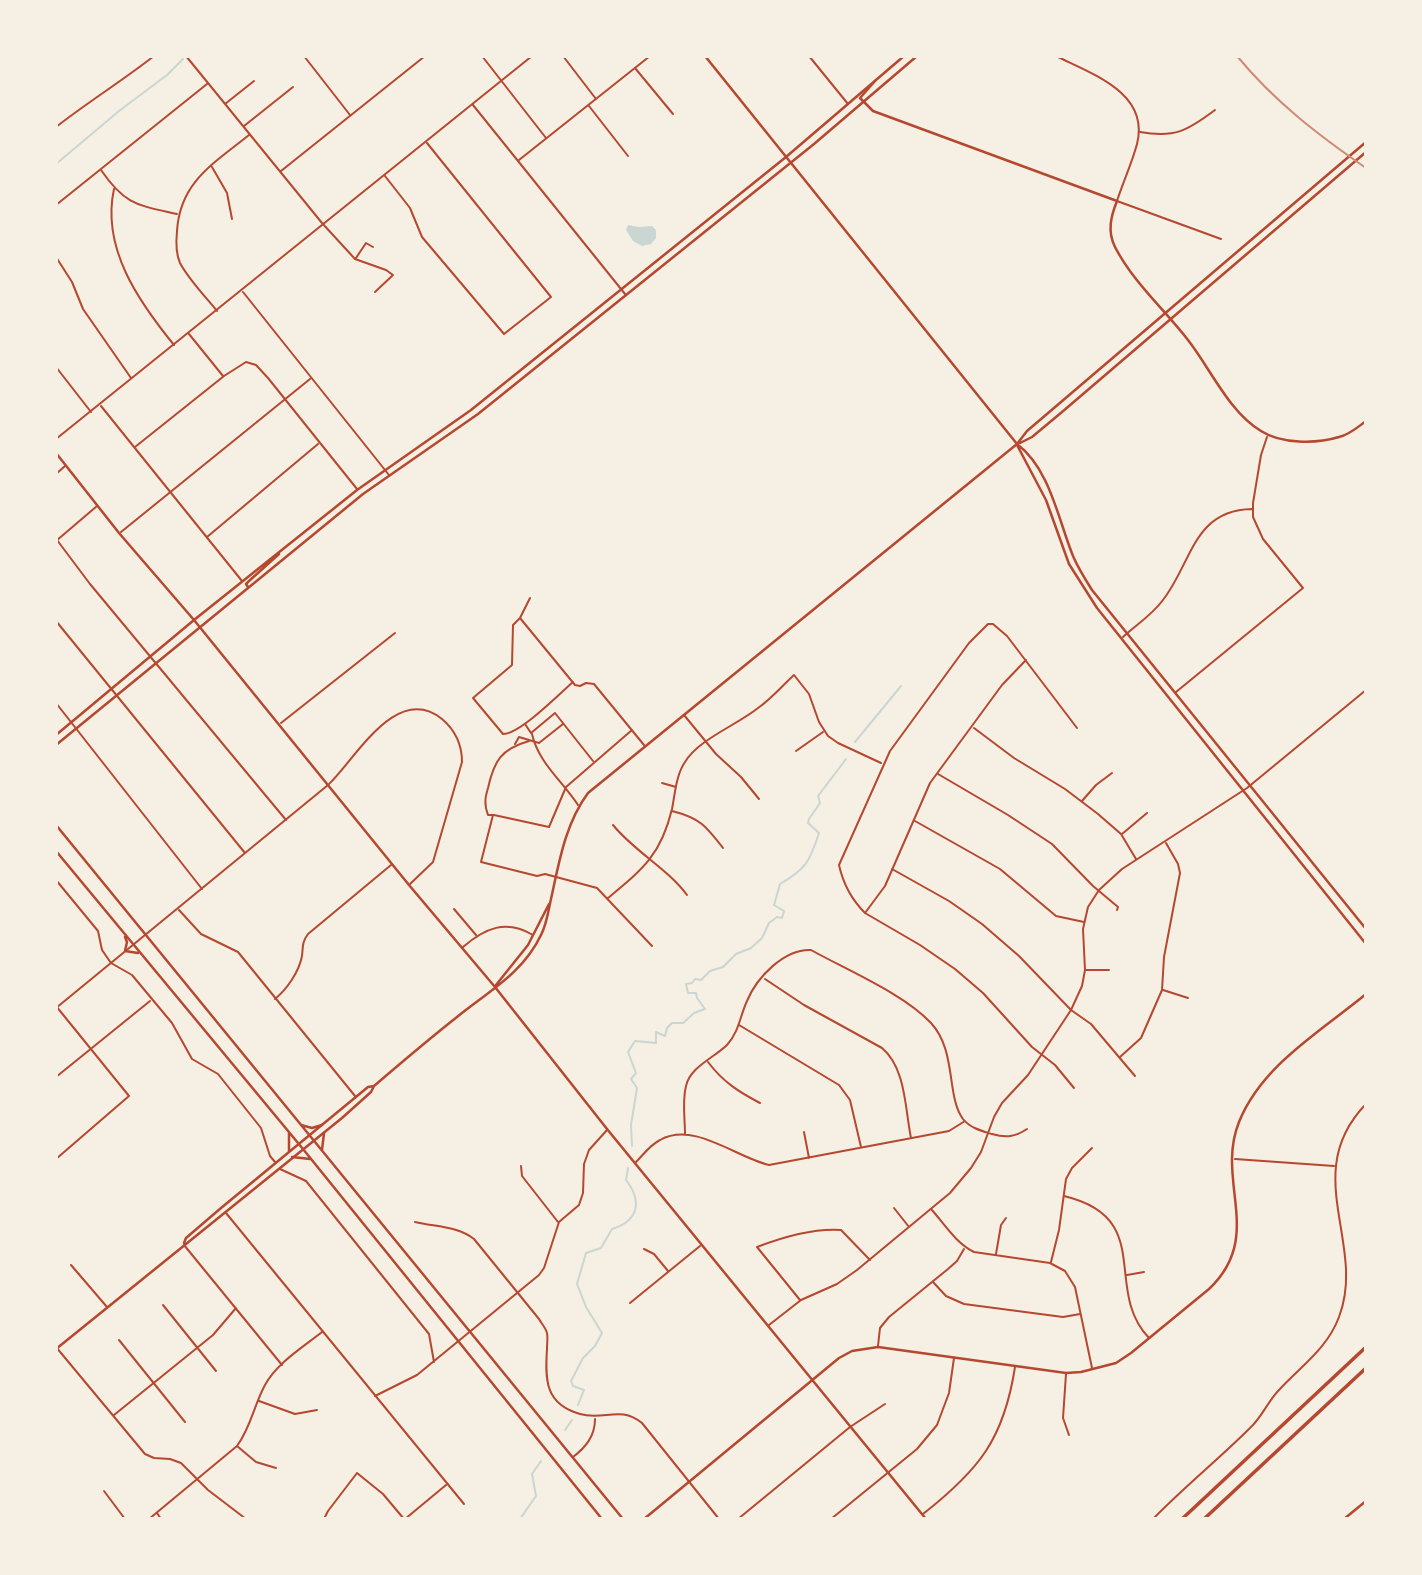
<!DOCTYPE html>
<html>
<head>
<meta charset="utf-8">
<style>
  body { margin:0 }
  #map { position:relative; width:1422px; height:1575px; overflow:hidden; background:#f6efe4; font-family:"PT Sans Narrow",sans-serif }
  canvas { display:block }
  .frame { position:absolute; inset:0; border:58px solid #f6efe4; pointer-events:none }
</style>
</head>
<body>
<div id="map">
<canvas width="1422" height="1575"></canvas>
<div class="frame"></div>
</div>
<script>
const ctx = document.querySelector('canvas').getContext('2d');
ctx.lineJoin = 'round';
function fill(path, color) { ctx.fillStyle = color; ctx.fill(path, 'evenodd'); }
function strokePath(path, color, width, dash) { ctx.strokeStyle = color; ctx.lineWidth = width; ctx.lineCap = dash ? 'butt' : 'round'; ctx.setLineDash(dash || []); ctx.stroke(path); }
fill(new Path2D(`
  M628 225 639 227 652 226 656 230V238L651 244 642 246 633 241 626 230Z`), '#c9d6d2');
strokePath(new Path2D(`
  M56 164 119 111 167 75 183 59
  M855 742 901 686
  M632 1146 631 1125 637 1088 631 1079 636 1073 628 1052 635 1041 656 1043V1032L665 1036 667 1028 672 1023H683L694 1013 705 1009 697 998 696 993H688L686 984 692 983 695 979 701 980 710 971 723 967 736 954 751 948 762 938 769 923 777 917 782 918 784 911 774 905 780 884C806 869 810 861 819 833L808 823 809 819 820 803 818 796 846 759
  M578 1405 584 1390 573 1386 571 1381 583 1358 595 1346 602 1333 586 1307 577 1284 586 1253 601 1248 612 1229C638 1221 643 1202 626 1180L628 1168
  M565 1430 572 1420
  M520 1519 536 1496 532 1474 541 1461`), '#c9d6d2', 2);
strokePath(new Path2D(`
  M186 56 322 223 355 259 386 270 393 275 375 292
  M304 56 350 115
  M482 56 546 138
  M563 56 596 99
  M809 56 848 104
  M1056 56C1092 74 1150 93 1137 144 1132 163 1123 182 1117 201L1221 239
  M635 68 673 114
  M225 104 254 81
  M473 105 625 294
  M589 106 628 156
  M244 126 293 87
  M56 127C88 102 122 81 154 56
  M1140 132C1175 138 1187 131 1215 110
  M519 160 650 56
  M212 167 227 193 232 219
  M101 170C125 205 137 205 177 214
  M281 171 425 56
  M385 176 410 208 422 237 504 334 551 297 427 143
  M114 189C101 248 139 302 174 345
  M56 205 207 84
  M56 257 72 282 83 309 131 378
  M356 258 366 243 373 247
  M243 292 389 475
  M217 311C205 296 189 280 180 263 176 254 176 241 177 231 180 182 213 164 249 135
  M189 334 223 376
  M56 367 91 412
  M101 406 242 581
  M56 439 532 56
  M135 447 224 376 246 362 256 365 268 378 357 489
  M56 474 65 466
  M121 532 310 379
  M207 537 318 444
  M57 540 90 584 286 820
  M56 541 97 506
  M530 598 520 618 575 685 580 686 586 683 594 684 644 745
  M520 618 513 625 512 665 473 698 503 734C520 734 558 695 573 682
  M56 621 245 853
  M1123 637C1136 625 1152 615 1163 600 1192 563 1193 510 1252 509
  M1176 692 1303 588 1263 539 1253 517V503L1261 455 1267 437
  M56 703 202 889
  M684 715 716 754 741 777 759 799
  M281 723 395 633
  M525 724 531 733 555 713 593 761
  M974 728 1014 758 1065 789 1098 814 1121 834 1136 859
  M532 734C538 762 563 782 578 805
  M529 741C501 749 494 761 488 788 485 798 484 804 488 815H493L481 862 537 876 545 874 597 888 652 946
  M515 744 519 737 539 743 563 724
  M796 751 823 732
  M938 774 1008 815 1052 844 1093 886 1118 907 1117 910
  M662 783 676 787
  M1082 801 1096 785 1112 773
  M672 811C700 818 706 826 723 848
  M494 815 549 827 566 787 632 730
  M915 821 1000 869 1056 916 1084 922
  M613 825C635 852 667 868 687 895
  M1122 834 1147 813
  M892 869 949 901 982 924 1019 956 1071 1010 1091 1024 1135 1076
  M56 880 98 931 102 950 111 963 132 975 172 1023 192 1059 218 1074 261 1128 270 1156 275 1162
  M608 898C643 869 661 855 672 809 675 794 676 775 685 762 699 739 737 725 758 708 771 699 782 686 794 675L809 694 819 722 828 736 838 743 881 763
  M454 909 476 935
  M179 910 201 934 238 952 355 1096
  M865 913 885 886 930 783 1002 685 1026 660
  M463 947C485 928 506 919 533 935
  M1086 970H1109
  M765 979 804 1005 882 1048C906 1068 905 1109 911 1138
  M1163 990 1188 998
  M275 999C287 989 299 972 302 956 303 947 302 942 308 934L391 865
  M56 1006 129 1096 56 1159
  M56 1008 328 785C355 760 396 682 442 719 455 730 462 744 462 762L433 862 410 884
  M739 1025 839 1085 850 1100 861 1147
  M1120 1057 1141 1038 1162 990 1164 957 1180 873 1178 864 1166 843
  M708 1062C723 1082 739 1092 760 1103
  M56 1077 150 1001
  M1074 1088 1055 1065 1032 1047 983 993 955 969 920 945 865 913C852 900 843 883 839 865L890 751 969 643 988 624H993L1007 636 1077 728
  M804 1132 809 1158
  M685 1134C685 1119 682 1101 686 1086 690 1067 715 1057 727 1045 739 1032 740 1016 747 1001 757 977 784 949 811 950 847 970 904 994 931 1023 957 1051 946 1096 963 1119 970 1128 982 1131 992 1134 1006 1138 1015 1137 1027 1129
  M1235 1159 1334 1166
  M636 1162C643 1155 650 1145 660 1140 694 1121 735 1157 769 1165L949 1131 965 1121
  M521 1166 522 1176 558 1222
  M280 1169 306 1181 429 1334 434 1362
  M1064 1196C1156 1218 1102 1289 1149 1338
  M894 1208 909 1227
  M932 1210C945 1225 956 1243 974 1252L1050 1263 1065 1271 1075 1287 1092 1368
  M226 1213 464 1504
  M415 1222C436 1227 457 1226 474 1239L539 1319C541 1323 546 1328 547 1333 548 1337 547 1344 547 1349 545 1380 545 1404 580 1414 604 1421 620 1405 642 1423L719 1519
  M184 1245 282 1365
  M644 1249 654 1254 668 1271
  M996 1254 1001 1225 1006 1218
  M1051 1262 1059 1230 1066 1179 1072 1168 1092 1148
  M71 1265 107 1307
  M1127 1275 1144 1272
  M933 1282 946 1296 964 1304 1063 1317 1080 1314
  M800 1300 757 1247C783 1237 812 1228 841 1230L870 1260
  M630 1303 700 1246
  M163 1305 216 1371
  M769 1325 801 1300 837 1284 857 1270 950 1193 971 1168 981 1152 994 1117 1002 1103 1028 1075 1071 1010 1082 986 1085 970 1083 929 1088 907 1099 890 1122 869 1247 788 1366 690
  M119 1340 185 1422
  M878 1346 880 1328 889 1317 948 1269 957 1261 964 1249
  M56 1347 145 1454 154 1458 170 1459 181 1463 208 1490 246 1519
  M1066 1374 1063 1418 1069 1435
  M375 1396 417 1375 539 1275 544 1268 559 1222 579 1205 583 1193 584 1164 589 1150 607 1130
  M259 1401 295 1414 317 1410
  M114 1415 213 1335 236 1308
  M237 1446 256 1462 276 1468
  M573 1457C586 1447 595 1436 595 1419
  M104 1491 125 1519
  M157 1513 161 1519
  M923 1514C979 1470 1004 1439 1015 1367
  M149 1519 237 1446C251 1427 254 1405 265 1385 277 1363 303 1347 322 1332
  M324 1519 328 1511 357 1473 383 1494 404 1519
  M405 1519 446 1485
  M738 1519 850 1427 885 1404
  M831 1519 917 1449 937 1425 949 1393 954 1358
  M1153 1519C1184 1487 1219 1459 1250 1428 1262 1417 1268 1401 1279 1390 1301 1366 1327 1349 1339 1317 1367 1244 1299 1173 1366 1104`), '#b5482f', 2);
strokePath(new Path2D(`
  M875 81 860 98 873 111 1117 201C1111 216 1107 231 1115 247 1133 282 1164 309 1188 340 1210 368 1229 412 1261 431 1281 444 1316 444 1339 437 1349 435 1358 427 1366 421
  M1020 443 1032 437 1062 412 1366 152
  M56 453 119 533 194 620 409 885 495 987 607 1129 926 1519
  M496 985 528 945 549 904
  M184 1243 186 1238 221 1208 368 1087 374 1086
  M56 1349 342 1118 371 1092 374 1086C402 1062 429 1039 457 1017 489 991 523 973 541 935 547 923 548 912 551 899 559 863 565 824 588 793L1017 444 1027 431 1366 142
  M644 1519 839 1358 852 1351 878 1347 1066 1373 1081 1372 1116 1363 1131 1353 1209 1289C1265 1236 1215 1182 1239 1122 1262 1065 1320 1032 1366 994`), '#b5482f', 2.5);
strokePath(new Path2D(`
  M705 56 1017 444C1050 469 1058 519 1073 556 1078 568 1085 579 1092 590L1366 929
  M1017 445 1046 500 1069 564 1097 608 1366 944
  M248 587 246 584 249 581 279 554
  M56 735 194 620 357 490 471 410 786 157 904 56
  M56 745 363 494 478 414 814 144 917 56
  M1344 1519 1366 1501`), '#b5482f', 2.5);
strokePath(new Path2D(`
  M56 825 623 1519
  M56 851 303 1149 602 1519
  M125 937 127 942 125 951 138 953
  M301 1125 312 1128 322 1125
  M289 1133V1151
  M322 1150 324 1133
  M292 1157 310 1159`), '#b5482f', 2.5);
strokePath(new Path2D(`
  M1182 1519 1366 1347
  M1204 1519 1366 1368`), '#b5482f', 3.5);
strokePath(new Path2D(`
  M1237 56C1274 101 1318 135 1366 168`), '#cf8b77', 2);
</script>
</body>
</html>
